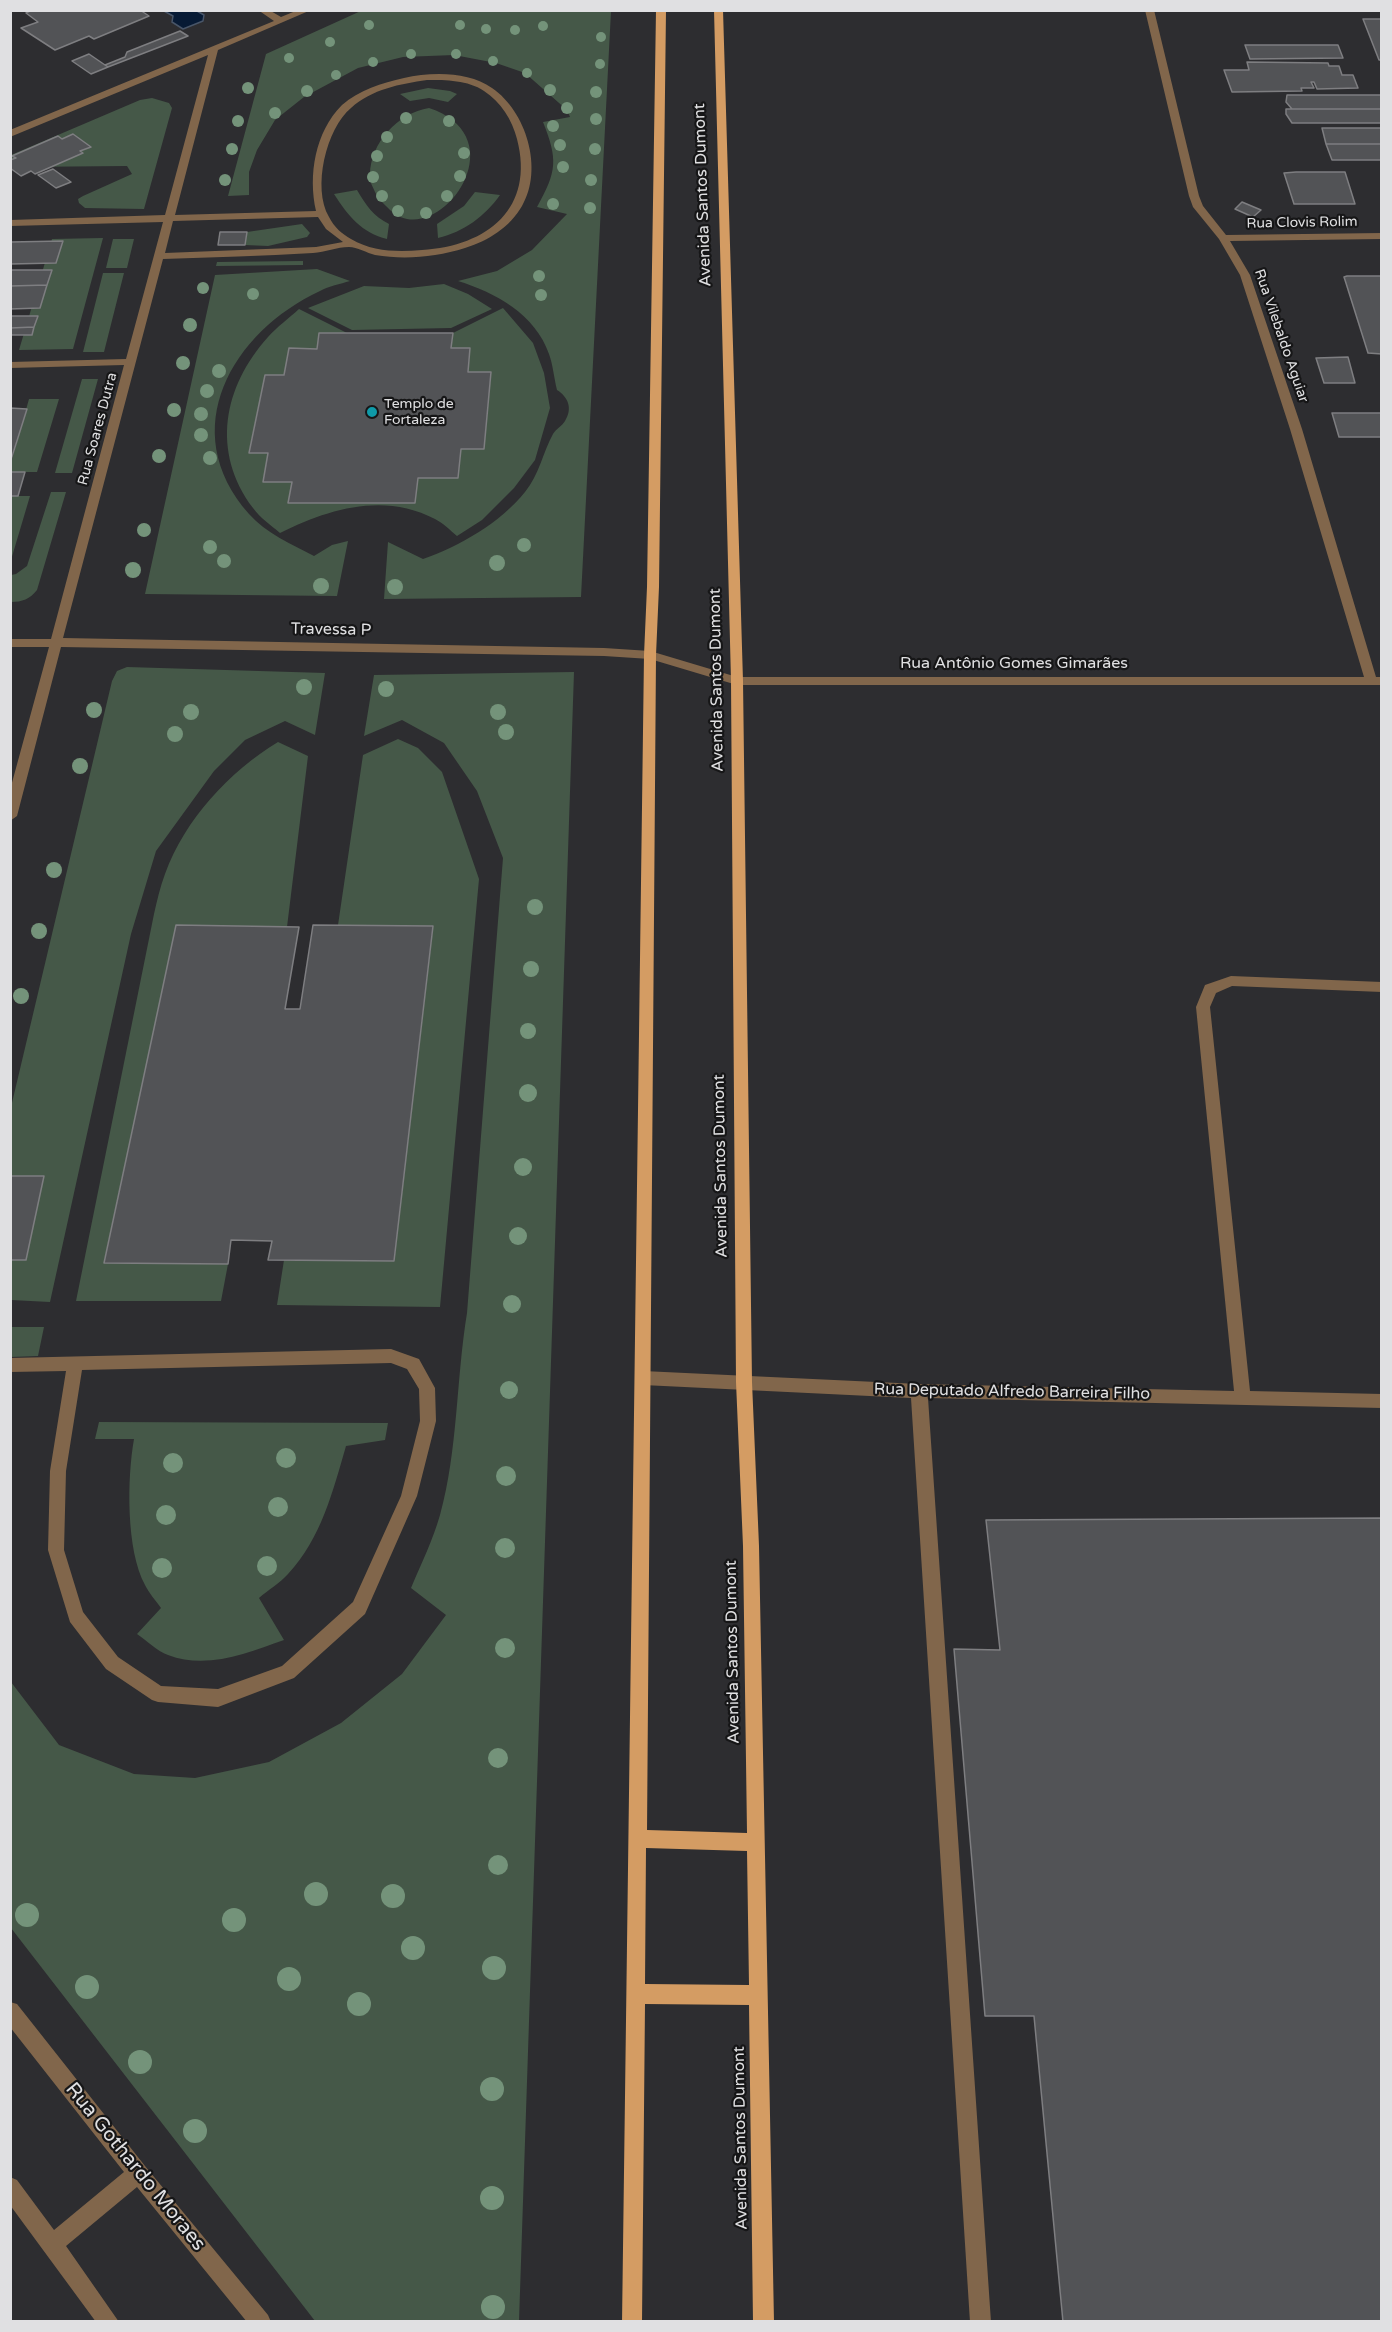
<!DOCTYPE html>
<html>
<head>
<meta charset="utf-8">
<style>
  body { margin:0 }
  #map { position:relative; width:1392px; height:2332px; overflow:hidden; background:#2d2d30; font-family:"Varela Round",sans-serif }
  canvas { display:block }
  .frame { position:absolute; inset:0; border:12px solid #e0e0e2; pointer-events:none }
</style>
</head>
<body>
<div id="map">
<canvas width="1392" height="2332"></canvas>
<div class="frame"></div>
</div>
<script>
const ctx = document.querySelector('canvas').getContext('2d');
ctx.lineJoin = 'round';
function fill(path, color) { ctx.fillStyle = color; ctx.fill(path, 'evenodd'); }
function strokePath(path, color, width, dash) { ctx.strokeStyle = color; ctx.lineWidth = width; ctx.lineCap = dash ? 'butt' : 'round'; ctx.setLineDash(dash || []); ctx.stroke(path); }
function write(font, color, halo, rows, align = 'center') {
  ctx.font = font + ' "Varela Round",sans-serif'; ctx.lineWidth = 4.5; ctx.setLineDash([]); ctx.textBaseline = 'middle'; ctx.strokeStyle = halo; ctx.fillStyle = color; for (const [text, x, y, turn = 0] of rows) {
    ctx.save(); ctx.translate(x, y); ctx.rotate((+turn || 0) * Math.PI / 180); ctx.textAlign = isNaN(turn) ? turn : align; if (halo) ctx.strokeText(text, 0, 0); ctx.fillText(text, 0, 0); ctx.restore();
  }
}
fill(new Path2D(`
  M363 10 611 11 581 597 384 599 388 542 423 559C460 546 500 523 525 492 539 475 543 452 553 434 556 429 562 426 565 421 573 408 568 397 557 390 554 378 553 365 549 354 535 314 496 293 458 281L497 271 532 250 567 214 537 207C557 171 558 160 543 122L570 117 567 110 525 73 496 63 454 55 403 57 358 68 304 97 275 120 257 150 249 172V195L228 196 266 54Z
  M428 88 450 91 457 94 448 102 429 98 410 101 400 94Z
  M152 98 169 103 172 108 144 209 85 208 79 203 78 199 83 196 132 174 127 166 17 167 11 170V155L140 100Z
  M429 108C522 139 435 253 390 210 384 204 379 200 375 192 373 187 369 181 370 175 370 143 398 113 429 108Z
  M357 190C366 205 373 216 389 224L387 239C362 233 348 216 334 194Z
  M475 192 500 195C485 216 464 232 438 238L437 224 464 206Z
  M302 224 310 233 307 237 268 246 245 245 247 232Z
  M103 238 73 349 19 350 52 239Z
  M113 239H134L127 268H106Z
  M303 261V265L216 266 217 262Z
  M317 269 350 281C340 284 329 286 320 291 232 332 175 430 249 514 266 533 291 544 314 556L332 545 348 541 337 596 145 594 215 275Z
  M103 273H124L104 352H83Z
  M444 284 468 294 492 309 451 328 352 330 308 308 364 286 409 288Z
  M503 308 533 343 544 373 550 408 535 460 514 488 482 520 457 536C450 530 443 523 435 519 384 492 328 509 280 533 271 525 260 518 253 508 211 452 223 387 268 337 277 327 289 318 299 309L347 333H320L317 349H289L284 375H265L249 452 268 453 263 482H292L289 503H414L418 478H458L461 449 484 448 491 373 468 372 470 349 451 348 453 333Z
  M82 379H98L72 473H55Z
  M29 399H59L37 472H11V463Z
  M51 492H66L37 590C30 599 22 602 11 602V575L16 574 27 566Z
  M10 496H30L11 560H10Z
  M127 667 325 673 315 735 285 721 245 740 214 771 156 851 131 934 50 1302 11 1300V1107L112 681 117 671Z
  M574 672 519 2321H315L11 1928V1682L59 1745 134 1774 195 1778 269 1762 341 1723 402 1674 446 1615 411 1588C421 1564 433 1540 440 1515 458 1450 456 1380 467 1313L503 858 477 791 444 743 402 720 364 736 374 675Z
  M398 739 418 748 442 772 479 879 440 1307 277 1305 284 1260 394 1261 433 927 338 925 363 755Z
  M278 742 308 756 287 927 176 926 104 1262 228 1264 221 1301H76L154 914C157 901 160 887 165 874 185 819 229 772 278 742Z
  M11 1327H44L38 1356 11 1357Z
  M99 1422 388 1423 385 1440 346 1446C333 1491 321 1539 288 1574 280 1583 268 1590 259 1598L284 1640C247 1653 207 1670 168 1655 157 1651 146 1640 137 1634L161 1608C156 1601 149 1593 145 1585 126 1550 127 1478 134 1439H95Z`), '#455848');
const water = new Path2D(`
  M152 11H197L204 15 203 21 183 29 172 22 173 16 164 11Z`);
fill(water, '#071a34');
strokePath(water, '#485568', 1.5);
const building = new Path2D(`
  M32 10H140L149 16 94 39 89 36 55 50 21 28 38 22 26 13Z
  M1363 19H1382V60H1379Z
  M180 31 188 36 108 67 105 65 125 57 127 52Z
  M1245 45H1338L1343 58 1250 59Z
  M89 54 105 65 108 67 91 74 72 61Z
  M1247 62 1328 63 1329 66H1339L1342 75H1353L1358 88 1317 89 1314 82H1311L1314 88H1301L1302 91 1232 92 1224 70H1249Z
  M1287 95H1382V109H1292L1286 102Z
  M1286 109H1382V123H1292L1286 114Z
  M1322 128H1382V144H1326Z
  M73 134 91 147 80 151 83 153 35 174 31 171 21 176 10 168V160L16 158 12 156 58 136 62 139Z
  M1326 144H1382V160H1332Z
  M53 169 71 182 56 188 38 175Z
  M1296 172H1345L1355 204H1294L1284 173Z
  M1242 202 1261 210 1253 217 1235 209Z
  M220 232H247L245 245H218Z
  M63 241 56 263 10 264V242Z
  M10 270H52L47 285 10 286Z
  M1347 276H1382V354L1368 353 1345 280 1344 277Z
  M47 285 40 308 10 309V286Z
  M10 316H38L34 327 10 328Z
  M34 327 32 335H10V328Z
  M319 333H453L451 348H470L468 372H491L484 449H461L458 478H418L415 503H288L292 482H263L268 453H249L265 375H284L289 348 317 349Z
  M1348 357 1355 383H1324L1316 358Z
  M10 408 27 409 10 463Z
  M1332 413H1382V437H1339Z
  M10 472H25L18 496H10Z
  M176 925 299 927 285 1009H300L313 925 433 926 394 1261 268 1260 272 1241 231 1240 228 1264 104 1263Z
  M10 1176H44L26 1260H10Z
  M1382 1518V2322H1063L1034 2016H985L954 1649 1000 1650 986 1520Z`);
fill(building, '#525356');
strokePath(building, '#7e7e81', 1.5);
fill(new Path2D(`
  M258 10H269L281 17 298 10H311L218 50 175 215 316 211C308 175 315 132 342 105 359 90 382 83 404 78 431 72 468 71 492 88 526 111 544 169 522 206 510 227 488 241 465 248 436 257 405 260 375 255 367 253 357 247 349 247 337 247 325 252 313 253 263 256 213 257 163 259L63 638 604 648 650 651 737 677H1364L1290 429 1240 275 1219 239 1193 207 1189 196 1145 10H1154L1199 196 1203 206 1226 235 1382 233V239L1230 241 1250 275 1302 429 1376 677H1382V685H737L650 659 604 656 61 647 17 816 10 821V790L49 647H10V639H51L124 365 10 368V362L126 359 163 222 10 226V220L165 215 208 55 10 137V130L274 21ZM427 80C446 80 468 80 484 91 501 102 512 120 517 139 535 208 488 246 422 250 398 252 373 252 351 239 342 234 334 227 329 217 312 188 326 129 351 108 372 89 400 84 427 80ZM318 217 326 229 343 242 316 247 165 253 173 221Z
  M1231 976 1382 982V992L1232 986 1216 993 1210 1007 1250 1391 1382 1394V1408L928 1398 991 2322H970L911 1398 643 1385 637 1383 635 1378 637 1373 643 1371 919 1384 1234 1391 1196 1007 1205 985Z
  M391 1349 419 1359 435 1388 436 1421 417 1496 365 1614 294 1678 218 1707 158 1702 152 1700 106 1669 70 1622 48 1550 50 1471 66 1371 10 1372V1358ZM391 1363 407 1369 419 1389 420 1421 401 1496 353 1602 282 1666 218 1689 161 1686 118 1657 83 1612 64 1550 66 1471 82 1370Z
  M10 2002 17 2004 145 2166 268 2315 271 2322H247L137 2187 66 2246 119 2322H96L10 2205V2177L17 2180 54 2230 124 2172 10 2027Z`), '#81664b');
fill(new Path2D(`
  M656 10H666L659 587 656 655 647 1830 747 1833 743 1546 736 1382 731 681 714 10H723L743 681 752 1382 759 1546 774 2322H753L749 2005 645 2004 642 2322H622L644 655 647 587ZM646 1848 747 1851 749 1985 645 1984Z`), '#d49c63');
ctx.fillStyle = '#74937a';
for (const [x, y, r] of [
  [369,25,5],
  [460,25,5],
  [543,26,5],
  [486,29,5],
  [515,30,5],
  [601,37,5],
  [330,42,5],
  [411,54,5],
  [456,54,5],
  [289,58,5],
  [493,61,5],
  [373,62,5],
  [600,64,5],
  [527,73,5],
  [336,75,5],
  [248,88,6],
  [550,90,6],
  [307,91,6],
  [596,92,6],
  [567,108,6],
  [275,113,6],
  [406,118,6],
  [596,119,6],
  [238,121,6],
  [449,121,6],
  [553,126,6],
  [387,137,6],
  [560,145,6],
  [232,149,6],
  [595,149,6],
  [464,153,6],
  [377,156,6],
  [563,167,6],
  [460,176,6],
  [373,177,6],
  [225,180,6],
  [591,180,6],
  [382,196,6],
  [447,196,6],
  [553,204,6],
  [590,208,6],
  [398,211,6],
  [426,213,6],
  [539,276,6],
  [203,288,6],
  [253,294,6],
  [541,295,6],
  [190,325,7],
  [183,363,7],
  [219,371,7],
  [207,391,7],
  [174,410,7],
  [201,414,7],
  [201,435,7],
  [159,456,7],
  [210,458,7],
  [144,530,7],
  [524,545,7],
  [210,547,7],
  [224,561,7],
  [497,563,8],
  [133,570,8],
  [321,586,8],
  [395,587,8],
  [304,687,8],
  [386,689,8],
  [94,710,8],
  [191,712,8],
  [498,712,8],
  [506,732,8],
  [175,734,8],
  [80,766,8],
  [54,870,8],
  [535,907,8],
  [39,931,8],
  [531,969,8],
  [21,996,8],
  [528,1031,8],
  [528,1093,9],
  [523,1167,9],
  [518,1236,9],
  [512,1304,9],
  [509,1390,9],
  [286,1458,10],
  [173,1463,10],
  [506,1476,10],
  [278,1507,10],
  [166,1515,10],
  [505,1548,10],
  [267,1566,10],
  [162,1568,10],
  [505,1648,10],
  [498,1758,10],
  [498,1865,10],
  [316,1894,12],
  [393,1896,12],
  [27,1915,12],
  [234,1920,12],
  [413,1948,12],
  [494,1968,12],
  [289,1979,12],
  [87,1987,12],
  [359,2004,12],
  [140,2062,12],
  [492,2089,12],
  [195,2131,12],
  [492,2198,12],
  [493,2307,12]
]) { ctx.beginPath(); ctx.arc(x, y, r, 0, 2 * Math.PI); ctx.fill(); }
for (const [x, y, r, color] of [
  [372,412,6,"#0f9aa8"]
]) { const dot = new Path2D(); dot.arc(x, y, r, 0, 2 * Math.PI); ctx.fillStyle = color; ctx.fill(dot); strokePath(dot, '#161617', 2); }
write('14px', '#e0e0e2', '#161617', [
  ["Rua Clovis Rolim",1302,223,-1],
  ["Rua Vilebaldo Aguiar",1281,336,71],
  ["Rua Soares Dutra",98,429,-75]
]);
write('14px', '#e0e0e2', '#161617', [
  ["Templo de",384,404],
  ["Fortaleza",384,420]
], 'left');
write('16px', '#e0e0e2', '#161617', [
  ["Avenida Santos Dumont",703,195,-92],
  ["Travessa P",331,630,1],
  ["Rua Antônio Gomes Gimarães",1014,664],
  ["Avenida Santos Dumont",717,680,-91],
  ["Avenida Santos Dumont",721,1166,-91],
  ["Rua Deputado Alfredo Barreira Filho",1012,1392,1],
  ["Avenida Santos Dumont",733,1652,-91],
  ["Avenida Santos Dumont",741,2138,-91]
]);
write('20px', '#e0e0e2', '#161617', [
  ["Rua Gothardo Moraes",135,2167,51]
]);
</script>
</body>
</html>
